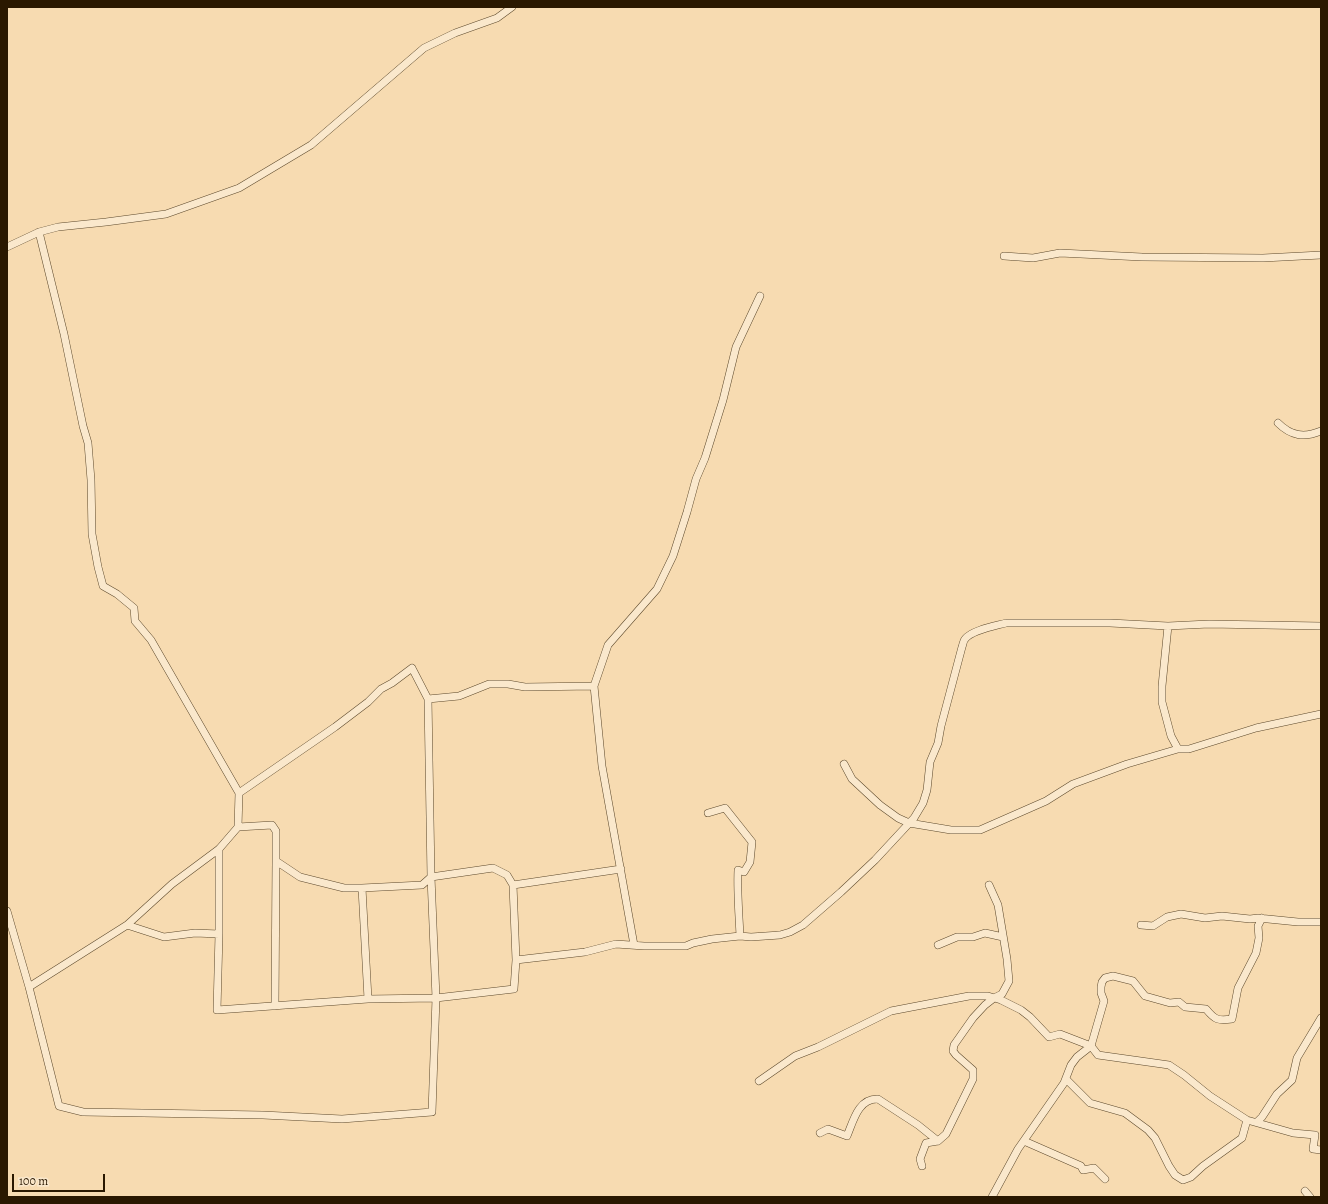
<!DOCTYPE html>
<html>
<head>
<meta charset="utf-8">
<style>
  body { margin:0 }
  #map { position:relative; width:1328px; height:1204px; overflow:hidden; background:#f7dbb1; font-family:Alegreya,serif }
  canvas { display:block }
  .frame { position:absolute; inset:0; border:8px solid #2a1800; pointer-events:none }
  .scale { position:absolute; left:12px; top:1174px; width:93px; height:18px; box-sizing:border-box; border:2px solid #2a1800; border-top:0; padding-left:5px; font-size:12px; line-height:14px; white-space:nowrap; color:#2a1800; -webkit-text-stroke:3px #fae8cc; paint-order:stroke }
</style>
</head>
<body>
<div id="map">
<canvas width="1328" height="1204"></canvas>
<div class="frame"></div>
<div class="scale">100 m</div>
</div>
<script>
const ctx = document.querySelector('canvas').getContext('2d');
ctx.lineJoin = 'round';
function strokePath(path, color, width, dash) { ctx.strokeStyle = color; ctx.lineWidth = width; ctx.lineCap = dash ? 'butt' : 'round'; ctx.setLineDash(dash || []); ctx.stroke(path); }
const minor = new Path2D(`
  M39 232 64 334 83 426 88 443 91 480 92 534 98 567 103 586 117 594 134 608 135 621 151 640 239 793
  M7 247 39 232 58 227 106 222 166 214 239 188 311 145 424 48 455 33 497 18 512 7
  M1004 256 1033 258 1060 253 1142 257 1263 258 1321 255
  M1278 423C1291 436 1304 438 1321 431
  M1168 626 1162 686V702L1171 736 1178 749H1189L1256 728 1321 714
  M594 686 608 645 657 589 673 556 687 512 696 479 705 458 723 400 736 347 760 296
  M428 699 459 696 489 684H508L525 687 594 686 602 766 634 945
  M844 764 852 779 880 805 898 818 909 823 951 830H980L1046 801 1073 784 1127 764 1178 749
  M708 813 725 808 752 842 750 862 744 872 738 870C737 892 739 914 740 936
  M238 827 272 825 276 831V861
  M219 849V934L217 1010 368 999
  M513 885 621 869
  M362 888 368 999 436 998 514 989 516 960 585 952 616 944 644 946H686L693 943 712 939 740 936 751 937 780 935 790 932 803 925 841 892 875 860 914 818 923 803 927 790 930 762 938 743 941 726 962 647C963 645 963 641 965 639 972 630 995 626 1006 623H1110L1168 626 1209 624 1321 626
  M7 911 29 987 127 925 172 884 219 849 238 827 239 793 335 727 368 702 381 689 392 683 412 668 428 699 431 877 422 885 362 888H344L300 877 276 861 275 1006
  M127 925 164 937 195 933 219 934
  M1141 925 1153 926 1167 917 1181 914 1205 918 1222 916 1250 919 1258 918 1298 922H1321
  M938 945 957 937H973L985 933 1003 937
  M29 987 59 1106 83 1112 263 1115 342 1119 432 1112 436 998 431 877 493 868 507 875 513 885 516 960
  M1066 1079 1090 1103 1125 1113 1148 1130 1155 1138 1169 1166 1175 1175 1183 1180 1191 1177 1203 1166 1242 1138 1247 1120
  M759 1081 795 1056 818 1047 891 1011 969 996H988L1001 1000 1021 1010 1030 1017 1049 1037 1060 1034 1091 1046 1098 1055 1169 1065 1184 1075 1210 1096 1247 1120 1293 1133 1315 1135 1313 1149 1321 1150
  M1257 1122 1262 1117 1277 1094 1292 1080 1297 1058 1321 1018
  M820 1133 828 1129 847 1136C853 1122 858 1098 878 1099L918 1125 938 1141
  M1024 1141 1081 1166 1083 1170 1094 1168 1105 1179
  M922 1166 920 1159 926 1143 938 1141 946 1134 973 1079V1070L956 1055 953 1051 954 1045 973 1018 985 1005 994 998 1002 994 1009 981 1007 959 998 905 989 885
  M1305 1191 1310 1197
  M992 1197 1018 1149 1064 1083 1071 1065 1077 1057 1091 1046 1104 1001 1101 993V987L1102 982 1105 978 1113 976 1133 981 1145 996 1170 1003 1179 1002 1185 1007 1206 1009C1215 1020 1218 1021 1232 1019L1238 988 1256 953 1259 938 1258 926 1262 918`);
strokePath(minor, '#5d492c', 8);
strokePath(minor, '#fae8cc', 7);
</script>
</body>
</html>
